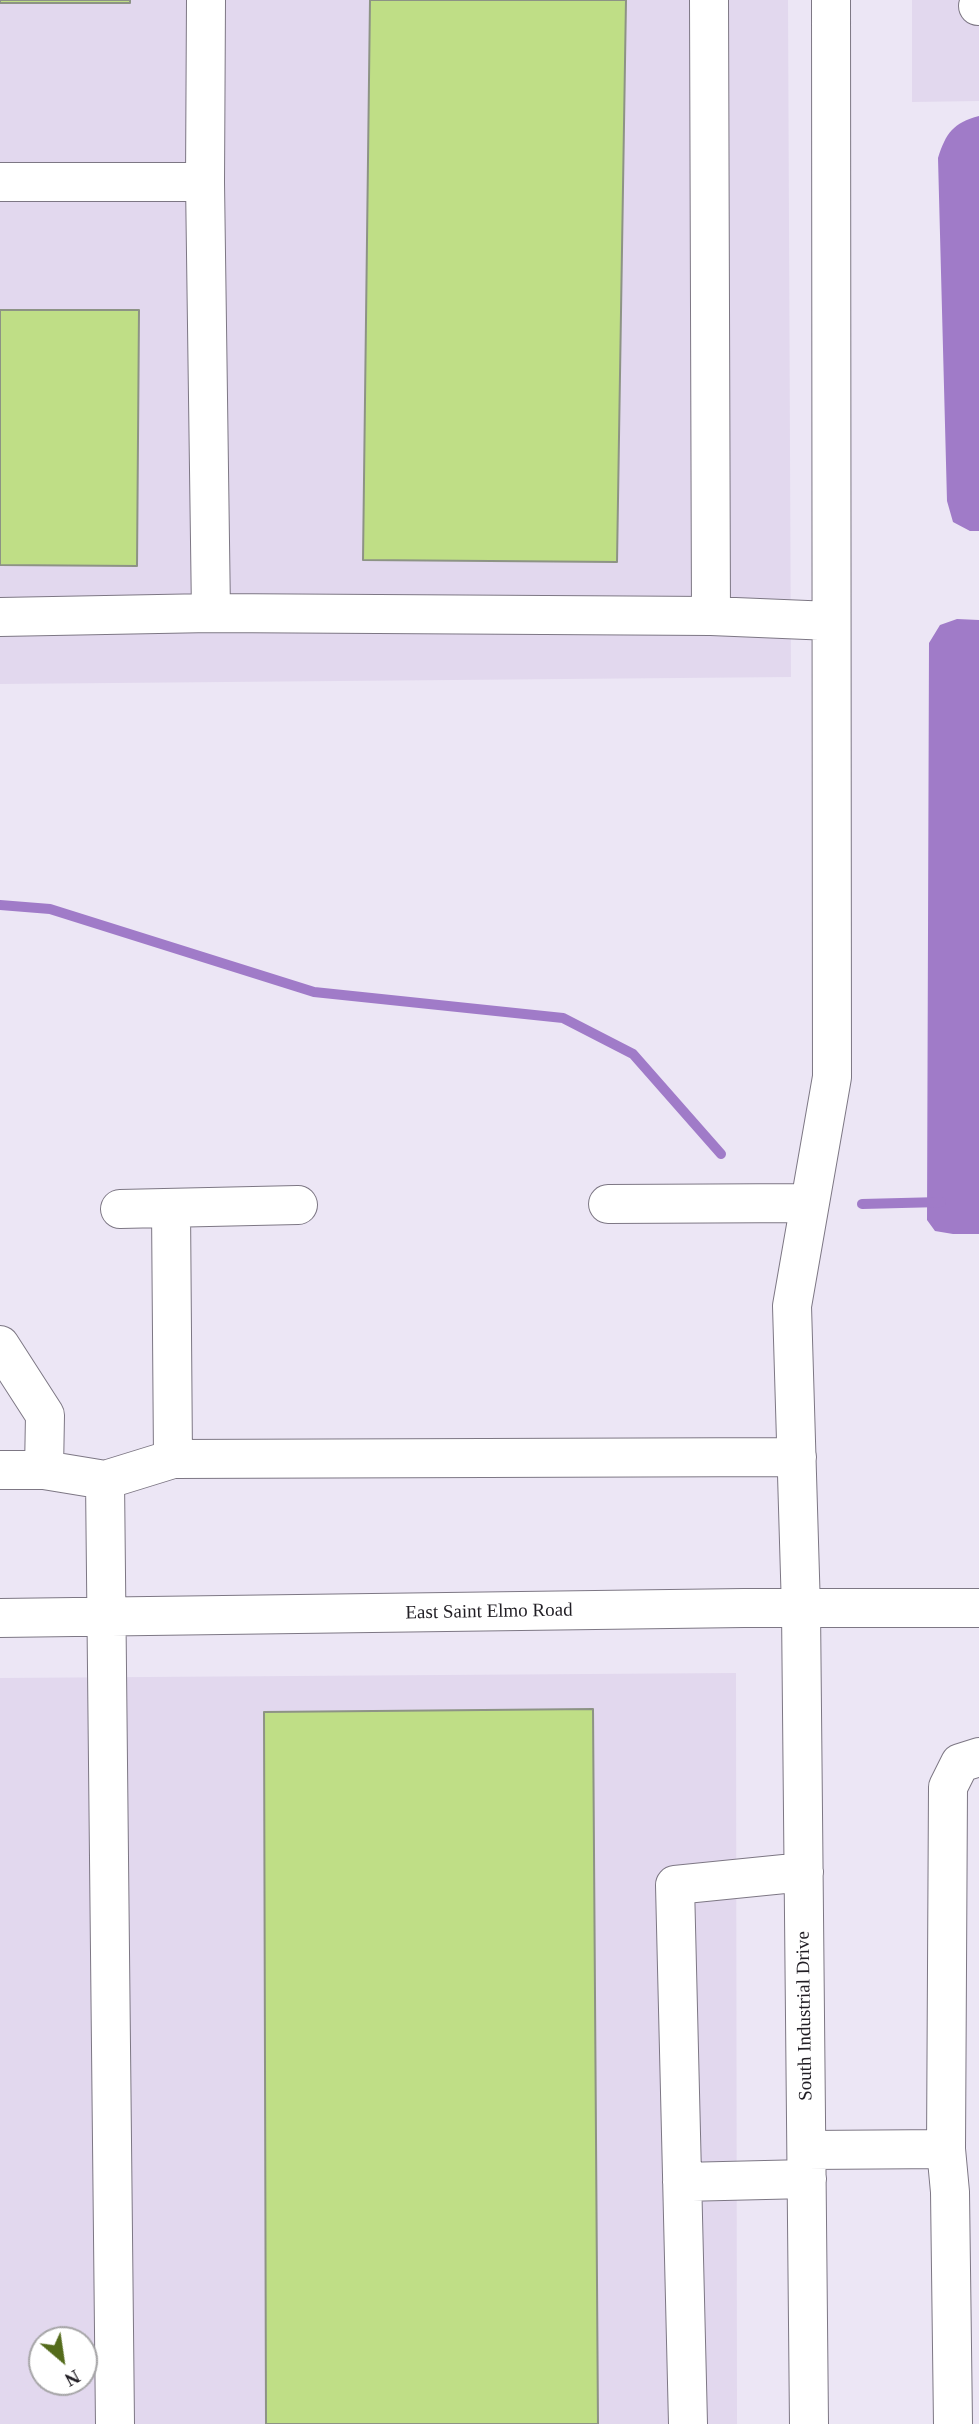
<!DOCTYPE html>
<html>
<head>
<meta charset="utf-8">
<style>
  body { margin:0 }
  #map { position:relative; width:979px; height:2424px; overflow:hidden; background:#ece6f5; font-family:Georgia,serif }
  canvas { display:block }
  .north { position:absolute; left:28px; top:2326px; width:70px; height:70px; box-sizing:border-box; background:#fff; border:2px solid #a6a5a7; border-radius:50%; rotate:151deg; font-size:19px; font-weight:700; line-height:28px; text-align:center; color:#211e24 }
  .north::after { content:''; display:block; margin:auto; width:24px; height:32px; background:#546b1b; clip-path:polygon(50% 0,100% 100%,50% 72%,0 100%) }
</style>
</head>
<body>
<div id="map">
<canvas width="979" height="2424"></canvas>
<div class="north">N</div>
</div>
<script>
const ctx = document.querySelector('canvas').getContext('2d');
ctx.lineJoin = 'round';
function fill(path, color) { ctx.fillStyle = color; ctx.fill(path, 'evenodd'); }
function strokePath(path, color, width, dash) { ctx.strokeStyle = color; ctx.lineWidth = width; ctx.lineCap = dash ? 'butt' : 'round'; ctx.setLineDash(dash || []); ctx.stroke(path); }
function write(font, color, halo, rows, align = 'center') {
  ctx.font = font + ' Georgia,serif'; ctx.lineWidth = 5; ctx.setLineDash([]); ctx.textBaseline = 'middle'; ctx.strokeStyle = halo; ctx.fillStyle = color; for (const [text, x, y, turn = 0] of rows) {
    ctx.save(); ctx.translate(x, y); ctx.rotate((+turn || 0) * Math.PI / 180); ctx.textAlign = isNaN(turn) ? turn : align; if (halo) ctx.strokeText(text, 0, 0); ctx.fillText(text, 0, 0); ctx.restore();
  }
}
fill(new Path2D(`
  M0 0H788L791 677 0 684Z
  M912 0H979V101L912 102Z
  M736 1673 737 2424H0V1678ZM42 2340H84V2382H42Z`), '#e2d8ee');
fill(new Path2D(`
  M979 116V531H970L953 522 947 501 938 158C946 133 953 123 979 116Z
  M957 619 979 620V1234H953L935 1231 927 1220 929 643 940 625Z`), '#a07bc8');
strokePath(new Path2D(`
  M0 905 50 909 314 992 563 1018 633 1054 721 1154
  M862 1204 941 1202`), '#a07bc8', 10);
const building = new Path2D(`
  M0 0H130V3H0Z
  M370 0H626L617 562 363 560Z
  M0 310H139L137 566 0 565Z
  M593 1709 598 2424H266L264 1712Z`);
fill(building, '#bfde86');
strokePath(building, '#8d9385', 2);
const minor = new Path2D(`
  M206 0 205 182 211 613 711 616
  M709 0 711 616 831 621
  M978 6H979
  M0 182H205
  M0 617 211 613
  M608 1204 810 1203
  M171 1208 173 1459
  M120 1209 298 1205
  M0 1345 45 1415 44 1470
  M0 1470H44L105 1480 115 2424
  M105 1480 173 1459 797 1457
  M0 1618 744 1608H979
  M946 2149 948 1787 960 1763 979 1757
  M807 2150 946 2149 950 2192 953 2424
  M682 2182 807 2179
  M688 2424 675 1885 804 1872
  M809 2424 801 1609 792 1306 832 1077 831 0`);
strokePath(minor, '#7d7784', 40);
strokePath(minor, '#fff', 38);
write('19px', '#211e24', '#fff', [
  ["East Saint Elmo Road",489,1612,-1],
  ["South Industrial Drive",805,2016,-91]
]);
</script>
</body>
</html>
